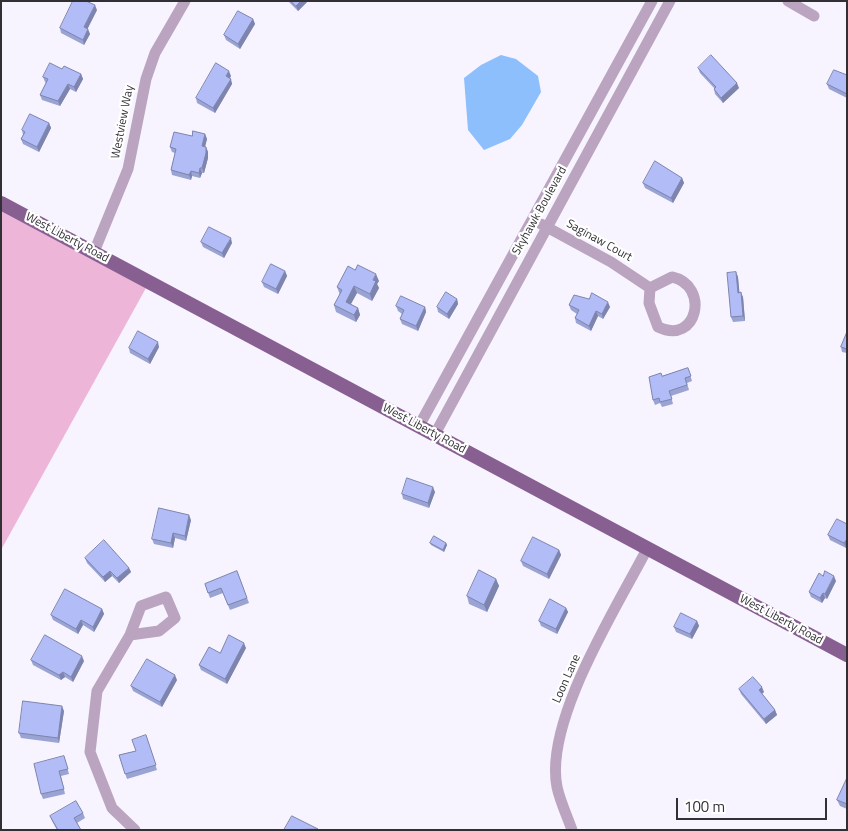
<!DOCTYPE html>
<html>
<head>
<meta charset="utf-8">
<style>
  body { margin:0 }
  #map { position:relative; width:848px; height:831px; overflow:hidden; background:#f7f4ff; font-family:"Titillium Web",sans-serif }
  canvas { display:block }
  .frame { position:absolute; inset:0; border:2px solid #313035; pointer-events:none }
  .scale { position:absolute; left:676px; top:798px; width:151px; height:22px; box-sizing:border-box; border:2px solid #313035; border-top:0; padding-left:6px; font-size:15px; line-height:18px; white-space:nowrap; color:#313035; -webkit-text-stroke:4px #fff; paint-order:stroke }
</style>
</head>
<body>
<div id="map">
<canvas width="848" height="831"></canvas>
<div class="frame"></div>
<div class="scale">100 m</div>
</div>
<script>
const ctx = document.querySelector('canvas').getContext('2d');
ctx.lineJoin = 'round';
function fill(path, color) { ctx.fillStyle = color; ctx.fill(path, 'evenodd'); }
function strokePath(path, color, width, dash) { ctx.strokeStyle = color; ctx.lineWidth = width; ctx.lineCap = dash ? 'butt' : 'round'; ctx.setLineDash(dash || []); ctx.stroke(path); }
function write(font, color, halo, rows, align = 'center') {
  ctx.font = font + ' "Titillium Web",sans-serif'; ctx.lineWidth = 4.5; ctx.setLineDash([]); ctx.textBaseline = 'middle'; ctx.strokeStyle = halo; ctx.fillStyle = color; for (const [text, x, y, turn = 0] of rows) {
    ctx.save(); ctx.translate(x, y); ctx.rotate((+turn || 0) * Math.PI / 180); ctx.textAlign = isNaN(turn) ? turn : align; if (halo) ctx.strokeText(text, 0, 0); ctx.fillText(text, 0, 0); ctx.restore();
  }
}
fill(new Path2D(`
  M1 210 146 288 1 550Z`), '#edb6d8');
fill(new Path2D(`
  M501 55 516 59 538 76 541 92 522 125 510 139 484 150 468 130 464 78 481 65Z`), '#8dbffd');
strokePath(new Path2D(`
  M788 1 814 16
  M541 224 611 262 650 288
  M94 252 128 169 146 79 155 53 185 1
  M672 277C710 285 698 346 658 327L649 303 650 288Z
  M419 426 652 1
  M435 434 670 1
  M130 635 159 631 175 618 166 597 141 606 130 635 97 691 90 752 112 808 135 830
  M572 830C567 816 560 801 557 787 544 721 617 607 647 549`), '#baa4c0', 11);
strokePath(new Path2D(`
  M1 203 847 655`), '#875f90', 14);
fill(new Path2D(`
  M288 1H308L298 11Z
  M97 10 87 29 90 34 84 45 61 33 60 28Z
  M253 19 255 24 240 49 226 40 224 35Z
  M698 68 739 88 723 103 715 94 714 89V88L700 73Z
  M62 69 81 74 83 79 76 92 70 89 60 106 42 100 40 95 46 83 45 82 43 77Z
  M847 75V98L829 89 827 84Z
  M231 76 230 78 232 84 215 113 197 103 196 98Z
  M49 123 51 128 39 152 23 144 21 139 23 135 22 130Z
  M205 134 207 139 205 146 206 147 208 152V158L204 173H202L200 178 192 176 191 180 172 175 171 170 175 153 172 152 170 147 192 136Z
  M682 178 684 183 673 203 645 188 643 183Z
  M201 242 232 243 224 258 203 247Z
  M285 271 287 276 278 294 264 287 262 282Z
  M736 272 738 277 739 293 743 297 745 321 733 322 731 317Z
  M379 281 377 284 379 288 372 301 357 293 351 304 358 308 360 315 356 322 336 312 334 305 340 295 337 287Z
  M457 299 458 304 449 319 438 312 437 307Z
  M589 299 610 307 603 319 598 316 591 331 576 323 575 318 577 314 571 310 569 305Z
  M396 306 425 307 426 312 418 331 402 324 400 319 402 314 398 311Z
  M847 332V353L842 352 841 347Z
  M159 347 150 364 130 353 129 348Z
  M688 368 692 381 687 383 689 390 671 396 673 404 662 407 660 403 655 405 653 400 662 376Z
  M435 492 429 508 403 499 402 494Z
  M191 520 186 541 175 538 173 548 154 544 152 539Z
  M847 524V547L846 548 830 540 828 535Z
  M430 543H446L447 545 444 552 431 545Z
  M559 550 561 555 549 579 523 566 521 561Z
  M85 558 129 568 131 572 119 583 112 576 105 582 87 563Z
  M237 571 249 603 230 610 223 593 210 598 205 584Z
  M496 579 499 586 487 612 469 604 467 596Z
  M836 581 827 599 825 598 822 603 811 597 809 592Z
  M566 608 568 612 557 634 541 626 539 621Z
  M102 609 104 614 94 632 83 625 78 634 53 620 51 615Z
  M697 621 699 626 692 639 676 632 674 627Z
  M246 648 227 684 201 670 199 665 220 653Z
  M31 660 84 661 73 682 65 677 61 680 33 665Z
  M177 680 162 707 133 691 131 686Z
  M739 689 764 692 762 694 775 710 777 715 766 724 741 694Z
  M64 711 59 743 21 738 19 733Z
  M146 735 157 770 127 779 119 755 136 751Z
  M64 756 69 774 61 776 65 794 43 799 41 794Z
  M847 778V809L840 806 837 800Z
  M83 813 85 818 77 823 81 830H57L52 821 50 816Z`), '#99a3d4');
fill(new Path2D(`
  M301 1H308L298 11 296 6Z
  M95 5 97 10 86 32 84 27Z
  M253 19 255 24 240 49 238 44Z
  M88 29 90 34 84 45 83 40Z
  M229 71 231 76 228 81 226 76Z
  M81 74 83 79 76 92 74 87Z
  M231 79 232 84 215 113 213 108Z
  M737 83 739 88 723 103 721 98Z
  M68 84 70 89 60 106 58 101Z
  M49 123 51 128 39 152 37 147Z
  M205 134 207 139 204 151 202 146Z
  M206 147 208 152V158L204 173 202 168Z
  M200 168 202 173 200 178 199 173Z
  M191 171 192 176 191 180 189 175Z
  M682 178 684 183 673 203 671 198Z
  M231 238 232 243 224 258 222 253Z
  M285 271 287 276 278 294 276 289Z
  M736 272 738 277 740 298 738 293Z
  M376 274 379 281 377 284 379 288 372 301 370 294 373 280Z
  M354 286 357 293 348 309 346 302Z
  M741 292 743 297 745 321 743 316Z
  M457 299 458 304 449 319 447 314Z
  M608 302 610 307 603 319 602 314Z
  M425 307 426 312 418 331 416 326Z
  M358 308 360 315 356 322 354 315Z
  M596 311 598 316 591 331 589 326Z
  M158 342 159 347 150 364 148 359Z
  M433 487 435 492 429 508 428 503Z
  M189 515 191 520 186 541 185 536Z
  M173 533 175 538 173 548 171 543Z
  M847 539V547L846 548 844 543Z
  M446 543 447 545 444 552 443 550Z
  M559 550 561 555 549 579 547 574Z
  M129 568 131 572 119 583 117 578Z
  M110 571 112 576 105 582 103 577Z
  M834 576 836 581 827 599 825 594Z
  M496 579 499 586 487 612 484 605Z
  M823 593 825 598 822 603 820 598Z
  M566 608 568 612 557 634 556 629Z
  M102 609 104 614 94 632 93 627Z
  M81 620 83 625 78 634 76 629Z
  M697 621 699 626 692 639 690 634Z
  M244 643 246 648 227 684 225 679Z
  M82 656 84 661 73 682 71 677Z
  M63 672 65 677 61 680 59 675Z
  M175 675 177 680 162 707 160 702Z
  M762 687 764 692 760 695 759 690Z
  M62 706 64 711 59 743 58 738Z
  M775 710 777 715 766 724 764 719Z`), '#7d84ad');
const building = new Path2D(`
  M73 1H86L95 5 84 27 88 29 83 40 60 28Z
  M291 1H301L296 6Z
  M238 11 253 19 238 44 224 35Z
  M711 55 737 83 721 98 714 89 716 87 698 68Z
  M50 63 62 69 64 66 81 74 74 87 68 84 58 101 40 95 48 79 43 77Z
  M216 63 229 71 226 76 231 79 213 108 196 98Z
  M834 70 847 75V94L827 84Z
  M30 114 49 123 37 147 21 139 25 132 22 130Z
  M193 131 205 134 202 146 206 147V153L202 168H200L199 173 191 171 189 175 171 170 176 149 170 147 174 132 192 136Z
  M655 161 682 178 671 198 643 183Z
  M209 227 231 238 222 253 201 242Z
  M271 264 285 271 276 289 262 282Z
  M358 265 376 274 373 280 376 281 370 294 354 286 346 302 358 308 354 315 334 305 342 290 337 287 348 266 355 270Z
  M736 272 738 293 741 292 743 316 731 317 727 273Z
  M446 292 457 299 447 314 437 307Z
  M592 293 608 302 602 314 596 311 589 326 575 318 579 310 569 305 574 295 589 299Z
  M401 296 425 307 416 326 400 319 404 310 396 306Z
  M138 331 158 342 148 359 129 348Z
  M847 332V349L841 347Z
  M688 368 691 376 685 378 687 385 669 391 672 399 660 402 659 398 653 400 649 377 661 373 662 376Z
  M407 478 433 487 428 503 402 494Z
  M159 508 189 515 185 536 173 533 171 543 152 539Z
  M837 519 847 524V539L844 543 828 535Z
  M434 536 446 543 443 550 430 543Z
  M533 537 559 550 547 574 521 561Z
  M104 540 129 568 117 578 110 571 103 577 85 558Z
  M479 570 496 579 484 605 467 596Z
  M237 571 247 598 228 605 221 588 208 593 205 584Z
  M825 571 834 576 825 594 823 593 820 598 809 592 819 573 823 576Z
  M65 589 102 609 93 627 81 620 76 629 51 615Z
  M550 599 566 608 556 629 539 621Z
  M681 613 697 621 690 634 674 627Z
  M45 635 82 656 71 677 63 672 59 675 31 660Z
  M229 635 244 643 225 679 199 665 209 647 220 653Z
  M147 659 175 675 160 702 131 686Z
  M753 677 762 687 759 690 775 710 764 719 739 689Z
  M23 701 62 706 58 738 19 733Z
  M146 735 156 765 125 774 119 755 136 751 132 740Z
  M64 756 68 769 59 771 64 789 41 794 34 764Z
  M847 778V804L837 800Z
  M76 801 83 813 74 818 81 830H58L50 816Z
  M292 816 318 829 284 830Z`);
fill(building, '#b2bdf7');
strokePath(building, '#7d84ad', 1);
write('12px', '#313035', '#fff', [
  ["Westview Way",123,122,-79],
  ["Skyhawk Boulevard",540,211,-61],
  ["West Liberty Road",67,238,28],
  ["Saginaw Court",599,241,29],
  ["West Liberty Road",424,429,28],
  ["West Liberty Road",781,620,28],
  ["Loon Lane",567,679,-66]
]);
</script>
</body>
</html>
